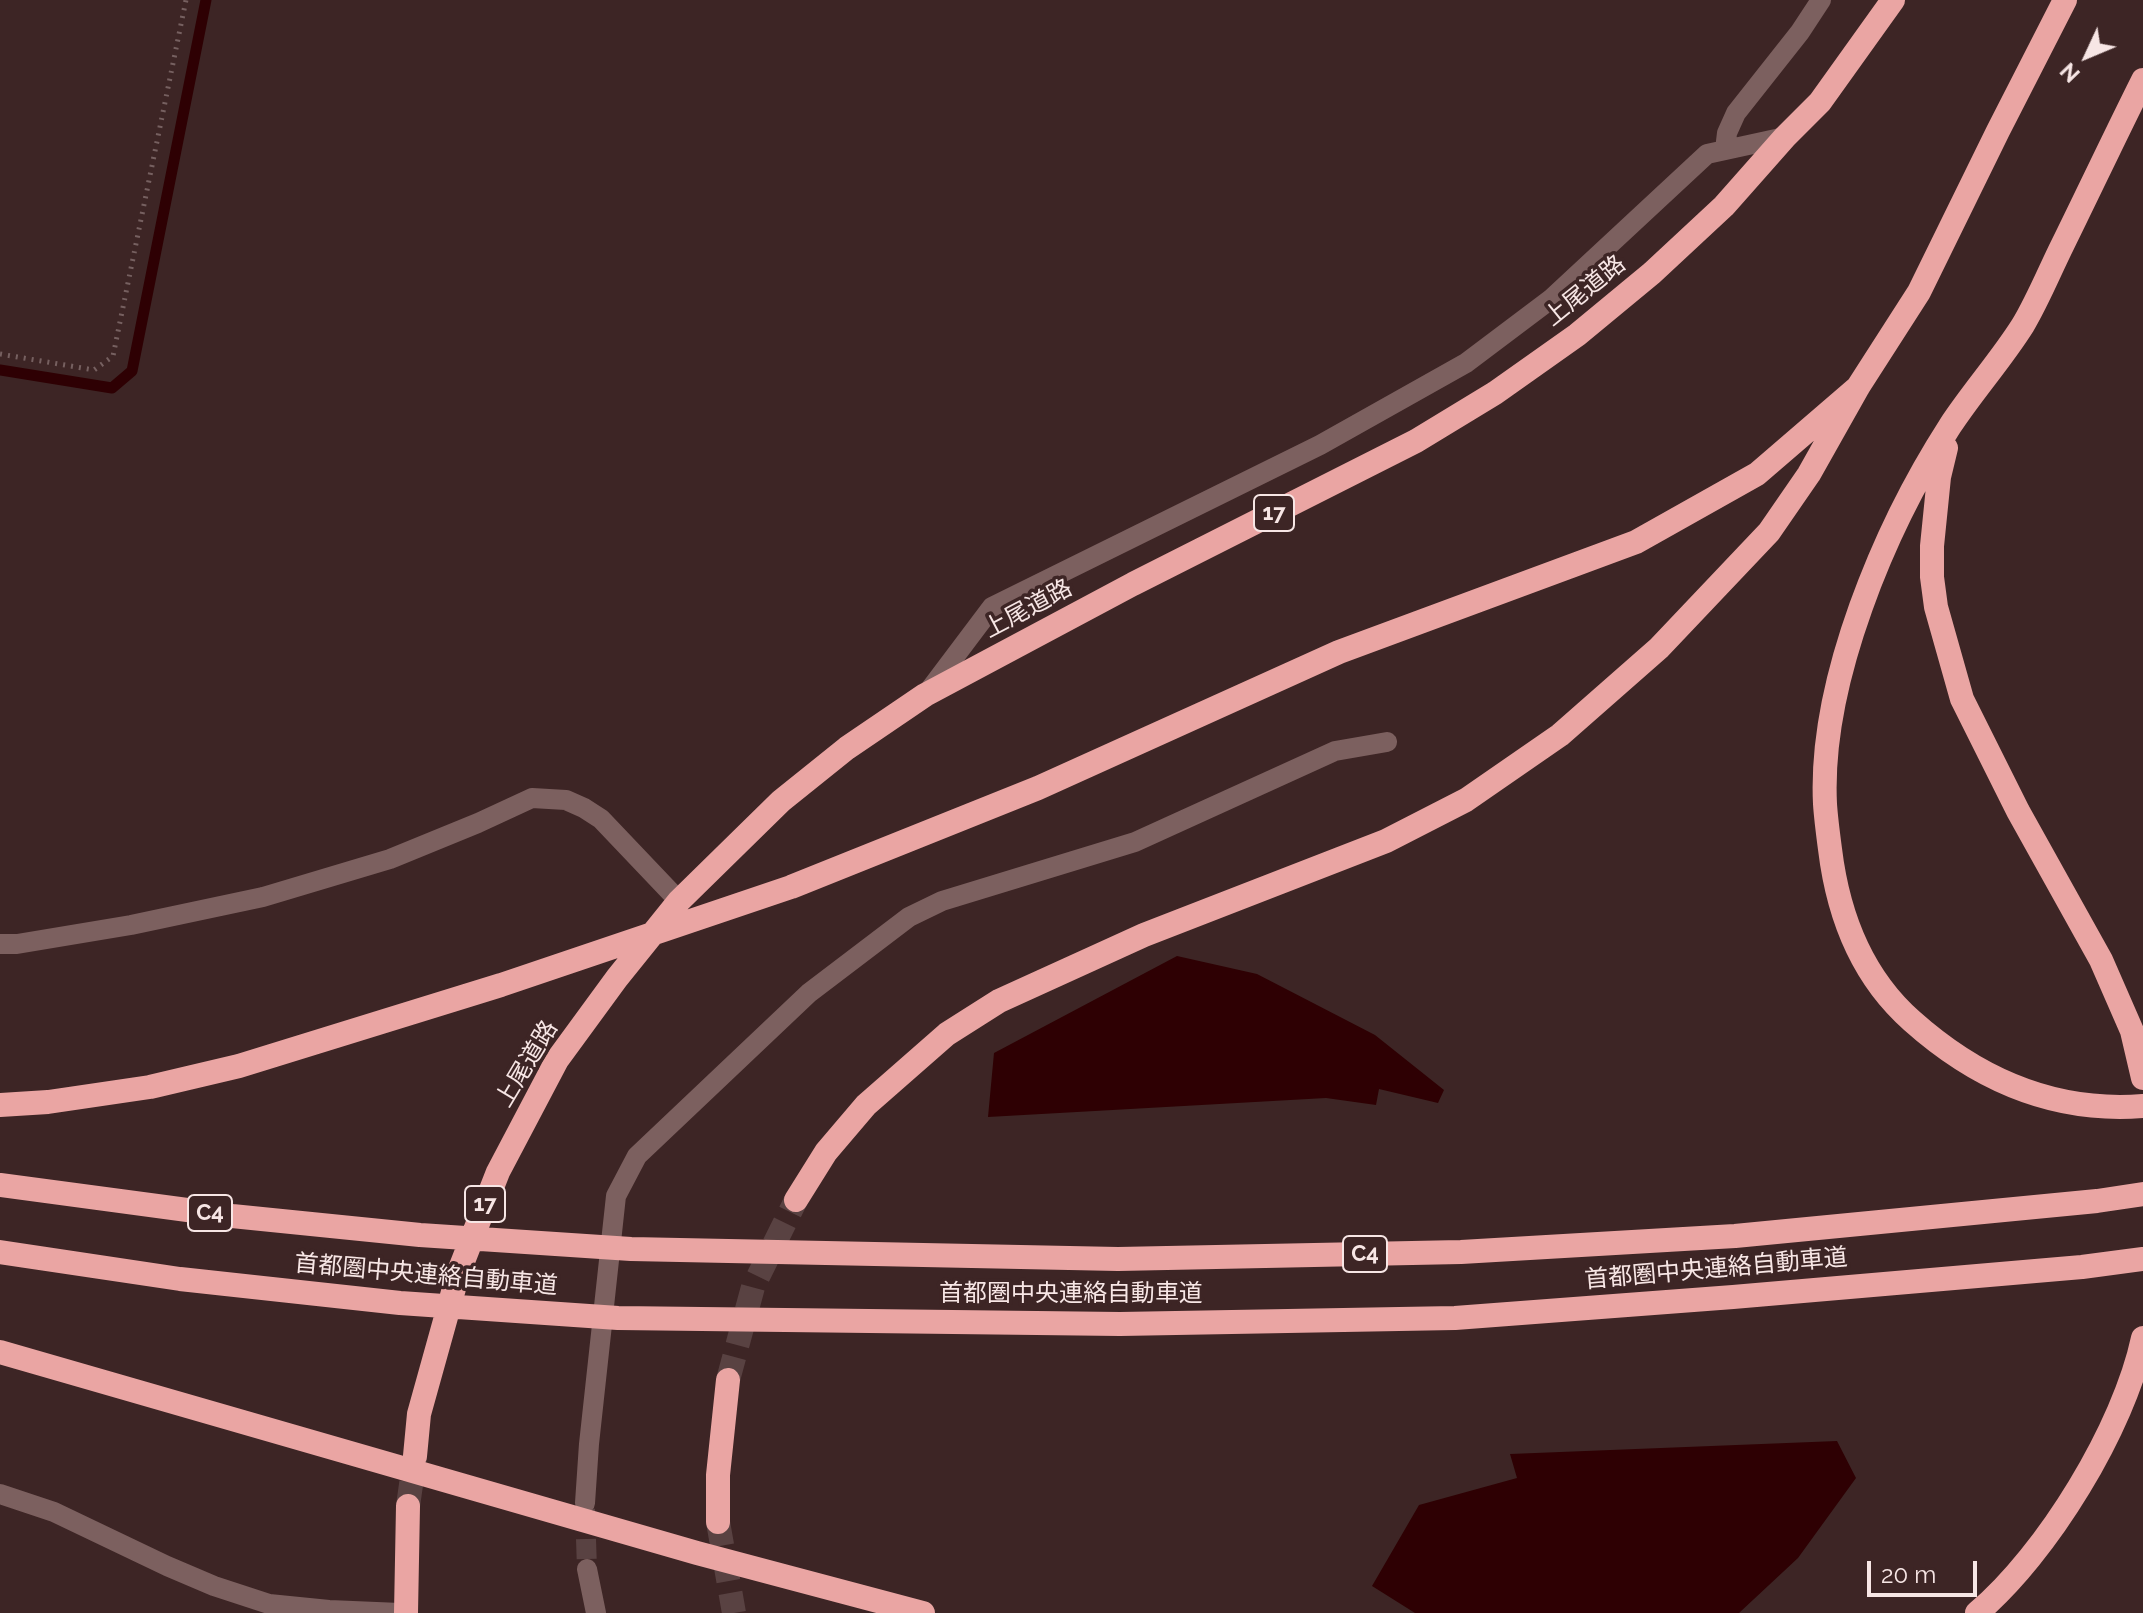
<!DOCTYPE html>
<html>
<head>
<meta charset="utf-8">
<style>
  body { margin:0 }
  #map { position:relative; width:2143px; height:1613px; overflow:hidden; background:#3d2525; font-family:Raleway,sans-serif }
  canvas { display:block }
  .north { position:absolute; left:2047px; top:16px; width:80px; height:80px; -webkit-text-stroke:6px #3d2525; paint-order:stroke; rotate:226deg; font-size:22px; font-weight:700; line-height:32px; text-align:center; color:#f7e6e5 }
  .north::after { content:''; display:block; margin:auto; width:28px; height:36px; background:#f7e6e5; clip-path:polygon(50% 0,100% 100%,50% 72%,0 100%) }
  .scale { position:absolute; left:1867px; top:1561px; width:110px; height:36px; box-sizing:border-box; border:4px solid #f7e6e5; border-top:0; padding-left:10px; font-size:24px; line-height:28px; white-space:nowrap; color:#f7e6e5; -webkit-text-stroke:6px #3d2525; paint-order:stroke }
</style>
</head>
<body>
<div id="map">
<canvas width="2143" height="1613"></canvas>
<div class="north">N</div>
<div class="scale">20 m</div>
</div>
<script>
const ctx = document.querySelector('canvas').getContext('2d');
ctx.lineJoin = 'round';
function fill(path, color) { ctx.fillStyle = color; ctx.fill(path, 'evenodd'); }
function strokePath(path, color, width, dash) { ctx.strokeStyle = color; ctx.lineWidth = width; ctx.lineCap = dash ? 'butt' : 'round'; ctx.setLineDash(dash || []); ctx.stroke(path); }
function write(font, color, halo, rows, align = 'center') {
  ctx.font = font + ' Raleway,"Noto Sans JP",sans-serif'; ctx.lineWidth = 7; ctx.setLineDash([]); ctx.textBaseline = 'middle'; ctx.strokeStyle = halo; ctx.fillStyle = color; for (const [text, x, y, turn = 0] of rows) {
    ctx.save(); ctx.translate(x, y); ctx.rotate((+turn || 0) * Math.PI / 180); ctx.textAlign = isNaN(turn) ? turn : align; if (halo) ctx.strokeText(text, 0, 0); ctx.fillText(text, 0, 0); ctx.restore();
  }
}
fill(new Path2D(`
  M1177 956 1257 974 1375 1035 1444 1090 1438 1103 1379 1089 1376 1105 1326 1098 988 1117 994 1053Z
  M1837 1441 1856 1478 1798 1558 1739 1613H1415L1372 1586 1419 1505 1517 1478 1510 1454Z`), '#2e0003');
strokePath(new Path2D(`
  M0 370 112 388 132 371 206 0`), '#2e0003', 11);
strokePath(new Path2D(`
  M585 1509 587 1569`), '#594242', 20, [20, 10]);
strokePath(new Path2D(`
  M728 1380 753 1287 796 1200
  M408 1506 415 1456
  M718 1522 734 1613`), '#594242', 24, [24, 12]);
strokePath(new Path2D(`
  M0 354 94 370 113 356 186 0`), '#766060', 5, [2, 6]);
strokePath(new Path2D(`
  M1725 150 1727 133 1736 113 1800 32 1821 0
  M928 692 992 607 1320 445 1466 363 1551 299 1707 154 1785 137
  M0 944H17L131 925 263 897 390 859 478 823 532 798 566 800 584 808 601 819 679 901
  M0 1494 54 1512 167 1566 214 1586 269 1604 329 1610 400 1613
  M585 1503 589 1444 616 1196 637 1156 809 993 909 917 942 901 1135 842 1335 751 1387 742
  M587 1569 596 1613`), '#7c605f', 20);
strokePath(new Path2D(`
  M2143 80C2116 134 2090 189 2063 244 2050 270 2038 300 2023 325 2001 360 1973 391 1950 426 1885 527 1819 682 1825 804 1826 819 1828 834 1830 849 1838 915 1861 976 1912 1021 1977 1079 2054 1113 2143 1106
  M1946 448 1939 477 1932 546V577L1936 607 1962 699 2018 811 2101 960 2132 1031 2143 1078
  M0 1105 48 1102 150 1087 239 1066 501 985 791 887 1038 788 1339 652 1636 542 1757 474 1858 387
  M0 1185 232 1216 420 1235 631 1249 1118 1259 1461 1252 1735 1236 2097 1201 2143 1194
  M796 1200 826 1152 866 1105 947 1034 999 1001 1144 935 1386 841 1466 800 1560 735 1659 648 1769 532 1809 474 1858 387 1919 292 1998 131 2065 0
  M0 1252 180 1279 400 1303 618 1318 1120 1324 1455 1318 1733 1297 2082 1267 2143 1259
  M0 1352 697 1553 923 1613
  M415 1456 419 1414 458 1274 498 1172 557 1060 617 978 679 901 781 801 847 748 925 695 1133 584 1416 441 1495 393 1577 335 1652 273 1724 206 1785 137 1820 102 1893 0
  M718 1522V1475L728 1380
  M406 1613 408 1506
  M1977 1613C2047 1554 2124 1428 2143 1338`), '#eaa5a3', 24);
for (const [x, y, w] of [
  [1274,513,40],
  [485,1204,40],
  [210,1213,44],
  [1365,1254,44]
]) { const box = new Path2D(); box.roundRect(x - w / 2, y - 18, w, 36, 6); ctx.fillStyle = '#3d2525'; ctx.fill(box); strokePath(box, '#f7e6e5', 2); }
write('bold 22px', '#f7e6e5', null, [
  ["17",1274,513],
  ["17",485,1204],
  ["C4",210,1213],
  ["C4",1365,1254]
]);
write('24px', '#f7e6e5', '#3d2525', [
  ["上尾道路",1585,291,-39],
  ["上尾道路",1028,609,-28],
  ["上尾道路",527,1064,-59],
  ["首都圏中央連絡自動車道",1716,1269,-5],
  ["首都圏中央連絡自動車道",426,1275,5],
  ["首都圏中央連絡自動車道",1071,1294]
]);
</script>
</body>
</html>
